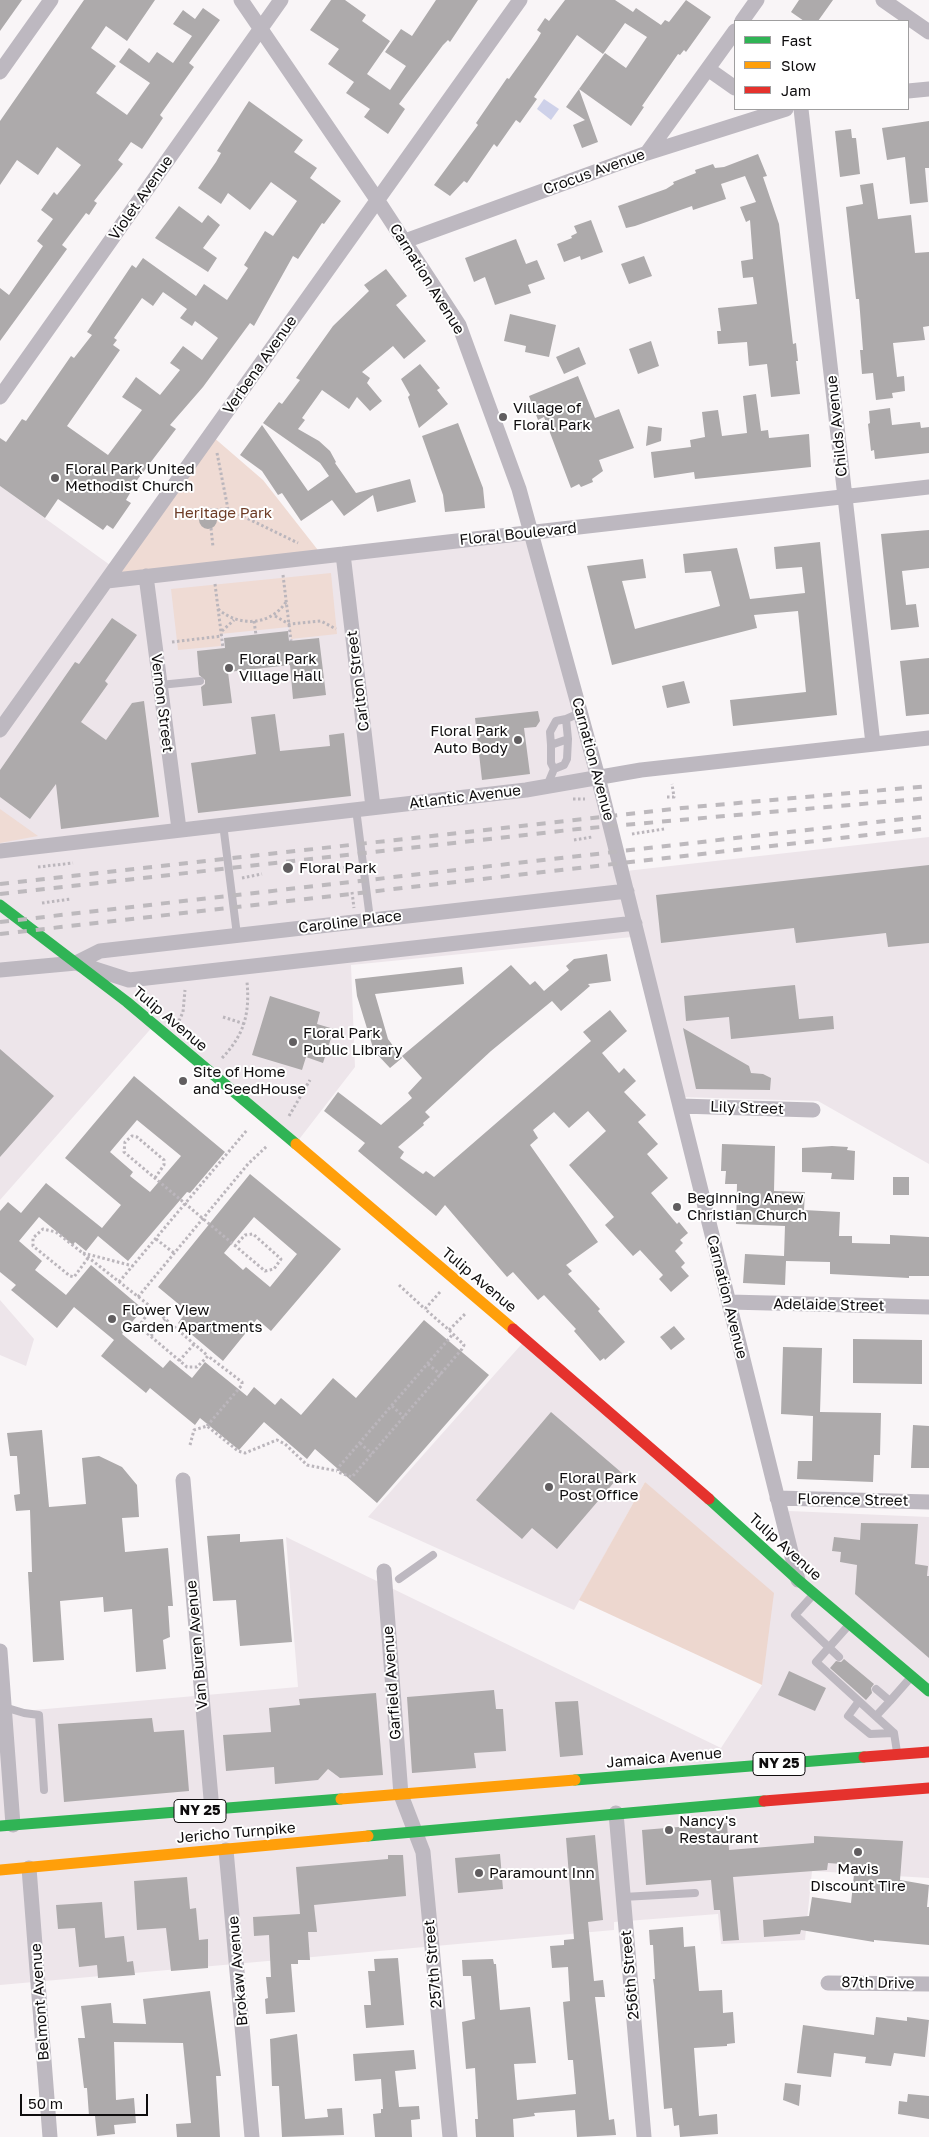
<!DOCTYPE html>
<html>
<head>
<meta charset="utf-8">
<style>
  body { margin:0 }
  #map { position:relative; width:929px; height:2137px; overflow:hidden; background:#f9f5f7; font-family:"Golos Text",sans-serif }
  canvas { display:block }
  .legend { position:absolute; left:734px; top:20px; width:175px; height:90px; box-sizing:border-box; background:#fff; border:1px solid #9f9e9f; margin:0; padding:6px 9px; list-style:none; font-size:15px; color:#0f0d0e }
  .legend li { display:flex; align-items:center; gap:10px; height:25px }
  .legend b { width:25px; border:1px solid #9f9e9f }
  .scale { position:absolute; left:20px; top:2094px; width:128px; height:22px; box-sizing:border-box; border:2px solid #0f0d0e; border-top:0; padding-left:6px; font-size:15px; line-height:18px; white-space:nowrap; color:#0f0d0e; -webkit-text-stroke:4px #fff; paint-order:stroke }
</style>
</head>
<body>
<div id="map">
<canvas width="929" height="2137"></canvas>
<ul class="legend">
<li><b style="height:6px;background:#30b455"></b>Fast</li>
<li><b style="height:6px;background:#ff9f0a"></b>Slow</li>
<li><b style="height:6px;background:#e5322d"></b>Jam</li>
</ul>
<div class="scale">50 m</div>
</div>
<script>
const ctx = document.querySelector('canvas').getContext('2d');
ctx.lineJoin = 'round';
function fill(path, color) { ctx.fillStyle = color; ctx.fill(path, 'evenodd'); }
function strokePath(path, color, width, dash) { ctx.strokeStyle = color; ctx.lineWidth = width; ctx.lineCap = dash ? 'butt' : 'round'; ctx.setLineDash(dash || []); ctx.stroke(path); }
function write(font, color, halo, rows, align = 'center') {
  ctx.font = font + ' "Golos Text",sans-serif'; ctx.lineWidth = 4; ctx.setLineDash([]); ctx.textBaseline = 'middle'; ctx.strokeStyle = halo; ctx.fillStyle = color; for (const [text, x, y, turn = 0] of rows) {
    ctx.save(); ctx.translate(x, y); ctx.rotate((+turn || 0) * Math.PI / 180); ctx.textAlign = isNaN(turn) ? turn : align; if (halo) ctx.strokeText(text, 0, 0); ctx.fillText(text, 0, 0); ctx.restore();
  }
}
fill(new Path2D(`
  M0 486 117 570 529 531 626 871 929 837V1164L818 1101 680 1097 642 936 351 965 355 1067 297 1142 155 1024 0 1200Z
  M0 1300 34 1339 26 1366 0 1355Z
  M528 1337 784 1559 789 1511 929 1517V1878L812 1871 805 1940 721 1944 718 1914 614 1922V1930L0 1985V1713L298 1687 286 1537 721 1748 762 1685 645 1482 574 1610 368 1517Z`), '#ede5ea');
fill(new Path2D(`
  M212 436 263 480 321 554 112 577Z
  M331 573 337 634 291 639 289 627 220 634 221 646 178 650 171 589Z
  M0 809 38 836 0 843Z`), '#efdbd4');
fill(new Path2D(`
  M645 1482 774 1593 762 1685 579 1600Z`), '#edd7cf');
fill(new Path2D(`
  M544 99 559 109 551 120 537 109Z`), '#ced1e9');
fill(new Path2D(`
  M0 0H22L0 31Z
  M84 0H155L127 41 106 26 91 48 116 66 96 93 127 115 150 83 119 62 129 48 149 63 157 52 173 63 192 36 173 24 183 10 195 19 203 8 220 20 189 63 194 67 160 115 163 118 142 149 131 142 118 160 123 164 94 201 97 203 89 215 86 213 62 245 67 249 0 341V288L9 295 43 246 37 241 53 219 41 210 54 192 57 195 81 165 57 147 38 175 17 160 0 185V121Z
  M331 0H345L366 15 362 21 390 41 367 74 390 90 406 66 385 52 401 29 412 36 436 0H478L450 42 448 40 443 45 399 104 405 109 388 134 364 117 370 109 346 93 354 82 328 64 339 49 310 30Z
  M565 0H615L633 12 636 8 661 25 665 20 669 22 686 0 711 17 686 52 684 50 680 55 678 54 642 106 644 107 631 126 579 89 598 142 582 148 573 125 585 120 566 107 605 53 626 68 647 37 625 23 603 54 577 35 534 97 537 99 520 123 516 120 497 147 494 144 467 183 464 181 450 196 434 185 478 125 476 123 507 78 509 79 537 40 541 33 537 30 545 18 549 21Z
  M799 0H833L818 21H804L791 12Z
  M249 101 303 140 294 152 317 168 310 178 341 201 324 224 322 223 298 259 293 256 254 326 250 323 203 387 170 425 176 429 128 492 130 493 126 500 131 503 113 529 107 525 103 530 58 499 45 518 0 486V438L6 442 22 419 26 421 71 356 74 358 92 335 87 332 132 265 136 268 143 258 196 296 204 284 227 300 248 268 244 265 265 231 273 236 297 201 271 182 250 210 228 193 221 204 198 188 216 162 221 153 217 151ZM163 292 187 309 180 318 192 326 195 321 218 338 202 360 183 346 170 363 180 370 160 395 136 377 122 397 142 410 108 455 67 426 120 350 113 345 117 340 114 338 142 298 153 306Z
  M929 121V168H925L928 202 910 204 905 157 887 160 882 128Z
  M851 129 852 138H856L860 174 840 177 835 131Z
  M758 154 767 176 763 177 779 224 793 344 796 343 798 361H796L800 394 771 397 767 364 749 366 747 342 718 344 717 331H721L718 308 757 304 753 277 743 278 741 261 753 259 750 220 746 222 740 207 756 202 745 176 721 184 726 199 693 210 692 206 635 226 626 228 618 206 666 189 674 184 673 182 696 173 695 170 713 164 715 168 724 167Z
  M873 183 878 219 911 215 915 253 929 252V326L923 327 925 340 893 343 897 377 904 376 905 391 892 393 893 398 876 400 873 373 862 374 860 350H863L859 299H856L846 207 863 204 860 185Z
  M179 206 202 223 208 215 220 225 203 248 217 258 208 272 155 238Z
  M591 220 603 252 581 260 580 256 564 262 557 244 572 238 571 236 577 233 574 226Z
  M516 239 526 264 537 260 545 279 528 285 531 293 495 305 485 277 474 282 465 258Z
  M644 256 652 276 629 284 621 264Z
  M386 269 407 296 396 305 426 341 404 359 393 346 362 372 370 378 367 383 382 401 370 411 357 397 349 409 322 390 302 418 305 420 298 429 319 441 330 451 336 462 335 463 356 493 410 479 416 502 377 512 373 495 344 516 332 500 301 521 282 493 278 495 262 471 240 455 262 425 308 491 329 476 320 463 263 423 279 402 282 404 300 380 296 378 333 326 369 291 364 285Z
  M510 314 556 325 549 357 525 352 526 346 504 341Z
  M651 341 659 366 638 374 629 349Z
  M579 347 586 364 564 374 556 357Z
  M420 364 440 388 437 390 448 404 419 428 408 397 410 395 401 379Z
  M578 376 595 418 619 409 634 448 599 460 603 471 592 479 593 482 581 487 579 484 571 488 544 417 538 420 529 396Z
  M756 394 761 431 768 430 769 438 809 434 811 467 695 479 694 472 654 478 651 452 691 447 690 440 705 437 702 412 718 410 722 436 747 433 743 396Z
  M890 408 892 425 920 422 921 428 929 427V453L875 459 874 450 871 451 868 424 870 423 869 411Z
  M458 423 483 488 485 508 445 512 443 495 422 436Z
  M648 426 662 428 661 441 646 446Z
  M199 520a9 9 0 1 1 18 0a9 9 0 1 1-18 0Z
  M929 530V568L902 571 906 605 916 604 919 627 891 630 881 534Z
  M820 542 837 715 733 726 730 700 806 692 798 611 754 615 757 628 612 665 587 566 643 559 646 578 622 581 635 629 720 606 711 571 685 573 683 554 737 548 750 599 805 593 802 567 776 569 774 547Z
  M112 618 137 635 105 681 108 684 81 722 106 740 132 703 144 701 159 817 61 829 56 784 30 819 0 797V770L75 662 79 664Z
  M288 631 289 641 319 638 326 695 293 699 290 665 228 672 232 703 203 706 201 687 205 684V680L199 675 197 651 225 648 224 638Z
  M929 658V714L906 716 900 661Z
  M684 681 690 703 667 708 662 686Z
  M538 711 540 721 536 727 524 728 530 774 482 780 475 718Z
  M275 714 280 751 330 746 329 735 344 733 351 796 198 813 191 763 256 754 251 717Z
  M929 865V943L888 947 886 933 796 943 794 928 661 943 656 895Z
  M607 954 611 981 588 984 590 986 561 1011 552 1001 491 1051 425 1112 430 1117 423 1123 424 1125 398 1147 404 1152 400 1158 423 1174 426 1171 434 1177 591 1041 583 1032 610 1010 627 1031 602 1053 619 1073 624 1068 636 1081 624 1092 646 1115 638 1122 658 1144 647 1154 668 1178 651 1193 677 1224 679 1222 688 1233 680 1240 683 1243 675 1251 685 1263 681 1267 689 1276 671 1292 659 1279 663 1275 640 1250 633 1256 605 1225 614 1217 569 1165 606 1131 588 1111 569 1128 554 1112 533 1130 538 1138 530 1145 598 1242 566 1265 572 1271 568 1274 600 1309 598 1311 625 1342 605 1360 604 1358 600 1361 574 1331 576 1329 544 1295 538 1300 513 1272 507 1277 445 1205 436 1216 358 1151 365 1143 324 1111 338 1092 381 1125 412 1098 408 1093 422 1078 402 1056 511 965 530 985 535 981 544 991 569 970 566 966 574 959Z
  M462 967 464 984 375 994 388 1039 402 1058 390 1068 374 1051 357 996 355 979Z
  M795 985 799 1019 833 1016 834 1029 731 1039 729 1017 686 1021 684 996Z
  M270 996 320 1012 317 1024 334 1029 323 1063 306 1057 302 1070 252 1055Z
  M683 1028 749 1066 751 1073 763 1074 771 1078 770 1090 696 1089Z
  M0 1049 54 1096 0 1157Z
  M134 1076 225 1152 190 1193 187 1192 128 1261 98 1236 86 1251 75 1242 73 1245 39 1217 19 1241 42 1261 35 1270 66 1295 91 1265 143 1309 122 1334 163 1368 170 1360 192 1378 205 1362 247 1396 254 1387 275 1405 281 1398 301 1415 333 1378 356 1398 424 1320 489 1375 377 1503 315 1449 307 1459 264 1422 239 1450 200 1418 195 1425 150 1388 146 1393 101 1356 114 1340 74 1307 57 1328 11 1290 16 1285 0 1272V1211L8 1202 21 1213 46 1183 102 1228 121 1205 65 1158ZM137 1120 181 1156 150 1192 130 1176 133 1172 110 1152Z
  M722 1144 775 1146 774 1191 805 1192 804 1210 840 1212 839 1236H852V1243L890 1244V1235L929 1237V1276H909V1278L830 1274V1262L786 1261 785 1285 743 1283 745 1254 784 1256 785 1226 736 1224 737 1184H725L726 1171H721Z
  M832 1146 848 1147 847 1150 855 1151 854 1180 831 1179 832 1173 802 1172V1148Z
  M250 1174 341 1249 271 1331 257 1319 223 1361 178 1323 187 1311 158 1287ZM254 1217 297 1254 270 1287 246 1267 243 1270 224 1253Z
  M893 1177H909V1195H893Z
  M674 1326 685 1339 671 1350 660 1337Z
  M853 1339 922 1340V1384L853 1383Z
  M783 1347 822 1348 820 1412 881 1413 880 1455H874L873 1482 797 1479 798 1461H812L813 1416 781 1414Z
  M551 1412 622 1473 557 1549 532 1528 522 1539 476 1500Z
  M913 1425 929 1426V1468H911Z
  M42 1430 49 1507 86 1504 82 1458 99 1456 122 1467 137 1485 139 1517 122 1518 125 1552 168 1548 173 1606H168L170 1637 163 1640 166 1669 136 1672 132 1609 104 1612 103 1597 60 1601 64 1660 33 1662 28 1572H32L30 1510 16 1511 14 1495 20 1494 17 1456H10L7 1433Z
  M861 1523 918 1524 915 1564 928 1566 927 1576H929V1658L855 1594 857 1565 840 1562 841 1552 832 1551 834 1537 860 1540Z
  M240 1534V1542L283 1539 292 1642 240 1646 236 1600 213 1601 207 1536Z
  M844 1659 874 1684 871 1688 872 1693 866 1700 830 1668 836 1661 841 1662Z
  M789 1671 826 1688 815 1711 778 1695Z
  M494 1690 496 1709H503L506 1751 474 1753 476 1768 412 1773 407 1697Z
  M376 1693 383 1775 340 1778 328 1769 318 1780 275 1784 274 1767 226 1771 223 1735 271 1732 269 1708 300 1705 299 1699Z
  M578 1701 583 1755 560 1757 555 1702Z
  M152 1718 154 1732 184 1730 189 1791 64 1802 58 1724Z
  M727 1823 729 1850 814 1843V1836L903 1841 900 1880 929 1885 927 1907H929V1945L874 1940V1942L801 1930 800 1934 764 1937 763 1920 809 1916 812 1897 851 1903 855 1865 828 1863 827 1870 733 1877 739 1940 723 1941 720 1910H714L711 1880 646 1885 642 1830Z
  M595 1835 603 1920 588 1922 594 1981 603 1980 605 1997H595L609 2120 614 2119 616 2135 577 2137 575 2110 534 2113 535 2116 513 2119 514 2137H476L475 2119H478L475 2068 466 2069 462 2022 475 2019 471 1976H463L462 1960 493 1959 494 1964H496L500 2010 530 2007 536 2063 514 2064 517 2100 576 2094 573 2060H568L563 2002 570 2001 568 1967 552 1968 550 1946 564 1945V1940L574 1939 566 1838Z
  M500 1854 503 1889 458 1893 455 1858Z
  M388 1855H403L406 1896 314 1905 317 1932H308L310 1960H298V1964H291L295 2012 266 2014 265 1999 268 1998 266 1977H271L269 1935 254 1936 253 1917 300 1914 296 1867 388 1859Z
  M187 1877 190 1909 196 1908 199 1940 208 1939V1968L171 1971 166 1928 137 1930 134 1881Z
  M102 1902 105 1938 124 1936 127 1962 133 1961 135 1975 98 1978 97 1965 79 1967 75 1928 58 1929 56 1905Z
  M683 1927 684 1947 695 1946 699 1991 722 1990 723 2013 733 2012 735 2043 727 2044V2046L694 2048 699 2116 717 2114 718 2134 680 2137 679 2125 674 2126 672 2108 664 2109 654 1986 653 1979H655L653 1945H650L649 1930Z
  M398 1958 404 2025 366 2028 364 2005H371L368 1971H375L374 1959Z
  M210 1991 221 2076H216L220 2137H177L176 2124 191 2123 183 2043 114 2042 116 2100 134 2098 136 2123 114 2125 115 2134 97 2136 95 2116H89L87 2088H84L78 2038H85L81 2006 111 2003 113 2023 146 2024 143 1999Z
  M876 2017 907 2021V2017L929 2020 925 2057 894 2053 891 2066 865 2063 866 2057 834 2053 831 2077 797 2073 803 2025 874 2035Z
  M297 2034 305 2119 328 2117 327 2109 342 2108 344 2135 282 2137 279 2086H272L270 2039Z
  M414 2050 416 2069 395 2071 399 2107 419 2106 420 2119 411 2120 412 2137H375L373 2114 381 2113V2109H383L381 2079 355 2081 353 2054Z
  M785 2083 801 2085 799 2106 783 2100Z
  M908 2094 929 2096V2119L898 2114 899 2101 907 2102Z`), '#adaaab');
strokePath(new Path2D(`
  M217 453 228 509
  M175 511 228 509 298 543
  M211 528 213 547
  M283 575 291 641
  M215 584 223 648
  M218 609C239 627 270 626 286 602
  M275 616 289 624 321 621 336 629
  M254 621 256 635
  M222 631 234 620
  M172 642 222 636
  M667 797H674L672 784
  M573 799H585
  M632 834 664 829
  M574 840 592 837
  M38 867 73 863
  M338 868 350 867
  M242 878 262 874
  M352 892 354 908
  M42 903 71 899
  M223 1017 245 1024
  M179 1021 183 1012 185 990
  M222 1058C244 1035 250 1014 247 982
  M289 1116 310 1080
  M155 1178 164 1165V1160L137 1137 132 1136 125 1142 124 1152 265 1271 274 1269 281 1259 253 1234 245 1235 235 1246
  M156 1239 174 1253
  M83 1253 133 1266
  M88 1258 74 1277 70 1276 33 1246V1238L43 1229 56 1232 155 1310
  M119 1282 247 1130
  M399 1285 425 1309
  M440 1292 425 1309 449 1330 464 1345 462 1349 352 1477 338 1472V1468L453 1334
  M138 1297 248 1164 267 1146
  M449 1330 465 1314
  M151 1336 165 1319
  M179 1361 195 1343
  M428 1364 441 1375
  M392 1406 404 1417
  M207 1426 242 1385V1382L208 1356 197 1367H187L142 1329 141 1323 150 1311H156L208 1356
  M360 1443 372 1454
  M190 1445 194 1430 207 1426 238 1451 245 1453 277 1440 285 1444 307 1465 337 1471`), '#bbb6bc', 3, [2.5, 2.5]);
strokePath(new Path2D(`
  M160 685 200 681
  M551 745 550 732 556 721 566 719
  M554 769 564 765 567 759 568 739
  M547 786 554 769 551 763V745L568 739 566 719 580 713
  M356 809 370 919
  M223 824 237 935
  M399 1579 433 1555
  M813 1595 795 1615 839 1657
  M848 1626 816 1662 894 1733 897 1752
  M876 1689 890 1701 876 1716
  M859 1701 848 1716 870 1734 894 1733
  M890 1701 912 1676
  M4 1707 24 1713 39 1715 44 1790
  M623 1897 695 1893`), '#bdb8c0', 8);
strokePath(new Path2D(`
  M241 0 378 201 459 325 519 489 598 777 798 1580
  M883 0 929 32
  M742 21 757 0
  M708 69 735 88
  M0 72 51 0
  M908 91 929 89
  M801 109 873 744
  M647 153 735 31
  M405 241 647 153 786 109
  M0 397 281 0
  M343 554 373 807
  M146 576 179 829
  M107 581 929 487
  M0 730 520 0
  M0 851 526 790 641 770 929 738
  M76 963 100 951 627 891
  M0 970 76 963 129 980 635 923
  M680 1106 813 1110
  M729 1302 929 1307
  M183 1480 212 1810
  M777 1498 929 1502
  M384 1571 401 1795 423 1852 450 2137
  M0 1651 13 1825
  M616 1813 644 2137
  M226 1850 252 2137
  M29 1868 50 2137
  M828 1983 929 1984`), '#bdb8c0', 15);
strokePath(new Path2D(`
  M0 905 127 1002 296 1144
  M709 1499 798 1580 929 1691
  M575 1780 864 1757
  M0 1826 341 1799
  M368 1836 764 1801`), '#30b455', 11);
strokePath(new Path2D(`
  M296 1144 513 1329
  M341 1799 575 1780
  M0 1870 368 1836`), '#ff9f0a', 11);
strokePath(new Path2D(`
  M513 1329 709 1499
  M864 1757 929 1752
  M764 1801 929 1788`), '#e5322d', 11);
strokePath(new Path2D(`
  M0 884 682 808 929 786
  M0 894 578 829 929 798
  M0 922 929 816
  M0 934 929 828`), '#bdb9bd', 4, [9, 9]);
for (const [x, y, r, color] of [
  [503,417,5,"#615e60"],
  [55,478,5,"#615e60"],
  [229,668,5,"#615e60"],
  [518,740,5,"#615e60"],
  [288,868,6,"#615e60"],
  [293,1042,5,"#615e60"],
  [183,1081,5,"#615e60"],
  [677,1207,5,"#615e60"],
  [112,1319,5,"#615e60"],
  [549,1487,5,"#615e60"],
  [669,1830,5,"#615e60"],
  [858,1852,5,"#615e60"],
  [479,1873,5,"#615e60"]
]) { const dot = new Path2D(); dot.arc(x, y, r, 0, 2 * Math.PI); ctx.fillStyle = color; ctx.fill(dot); strokePath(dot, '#fff', 2); }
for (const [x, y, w] of [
  [779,1764,52],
  [200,1811,52]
]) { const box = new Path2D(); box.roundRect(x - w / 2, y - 11.5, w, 23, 4); ctx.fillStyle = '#fff'; ctx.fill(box); strokePath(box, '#0f0d0e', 1); }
write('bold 14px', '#0f0d0e', null, [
  ["NY 25",779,1764],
  ["NY 25",200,1811]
]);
write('15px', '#0f0d0e', '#fff', [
  ["Crocus Avenue",594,172,-20],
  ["Violet Avenue",141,198,-55],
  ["Carnation Avenue",427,279,58],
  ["Verbena Avenue",260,365,-55],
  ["Childs Avenue",837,426,-96],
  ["Floral Boulevard",518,534,-6],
  ["Carlton Street",358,681,-97],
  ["Vernon Street",162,703,83],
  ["Carnation Avenue",593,759,75],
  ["Atlantic Avenue",465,797,-7],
  ["Caroline Place",350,922,-7],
  ["Tulip Avenue",170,1019,40],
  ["Lily Street",747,1108,2],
  ["Tulip Avenue",479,1280,40],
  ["Carnation Avenue",727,1297,76],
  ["Adelaide Street",829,1305,1],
  ["Florence Street",853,1500,1],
  ["Tulip Avenue",785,1547,42],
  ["Van Buren Avenue",197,1645,-95],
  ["Garfield Avenue",392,1683,-94],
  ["Jamaica Avenue",664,1758,-5],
  ["Jericho Turnpike",236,1833,-5],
  ["257th Street",433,1964,-95],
  ["Brokaw Avenue",238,1971,-95],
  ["256th Street",630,1975,-95],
  ["87th Drive",878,1983,1],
  ["Belmont Avenue",40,2002,-94]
]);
write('15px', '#0f0d0e', '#fff', [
  ["Village of",513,408],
  ["Floral Park",513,425],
  ["Floral Park United",65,469],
  ["Methodist Church",65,486],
  ["Floral Park",239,659],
  ["Village Hall",239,676],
  ["Floral Park",508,731,"right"],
  ["Auto Body",508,748,"right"],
  ["Floral Park",299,868],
  ["Floral Park",303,1033],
  ["Public Library",303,1050],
  ["Site of Home",193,1072],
  ["and SeedHouse",193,1089],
  ["Beginning Anew",687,1198],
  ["Christian Church",687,1215],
  ["Flower View",122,1310],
  ["Garden Apartments",122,1327],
  ["Floral Park",559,1478],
  ["Post Office",559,1495],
  ["Nancy's",679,1821],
  ["Restaurant",679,1838],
  ["Mavis",858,1869,"center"],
  ["Discount Tire",858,1886,"center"],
  ["Paramount Inn",489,1873]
], 'left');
write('15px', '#6e3d27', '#fff', [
  ["Heritage Park",223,513]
]);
</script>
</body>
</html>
